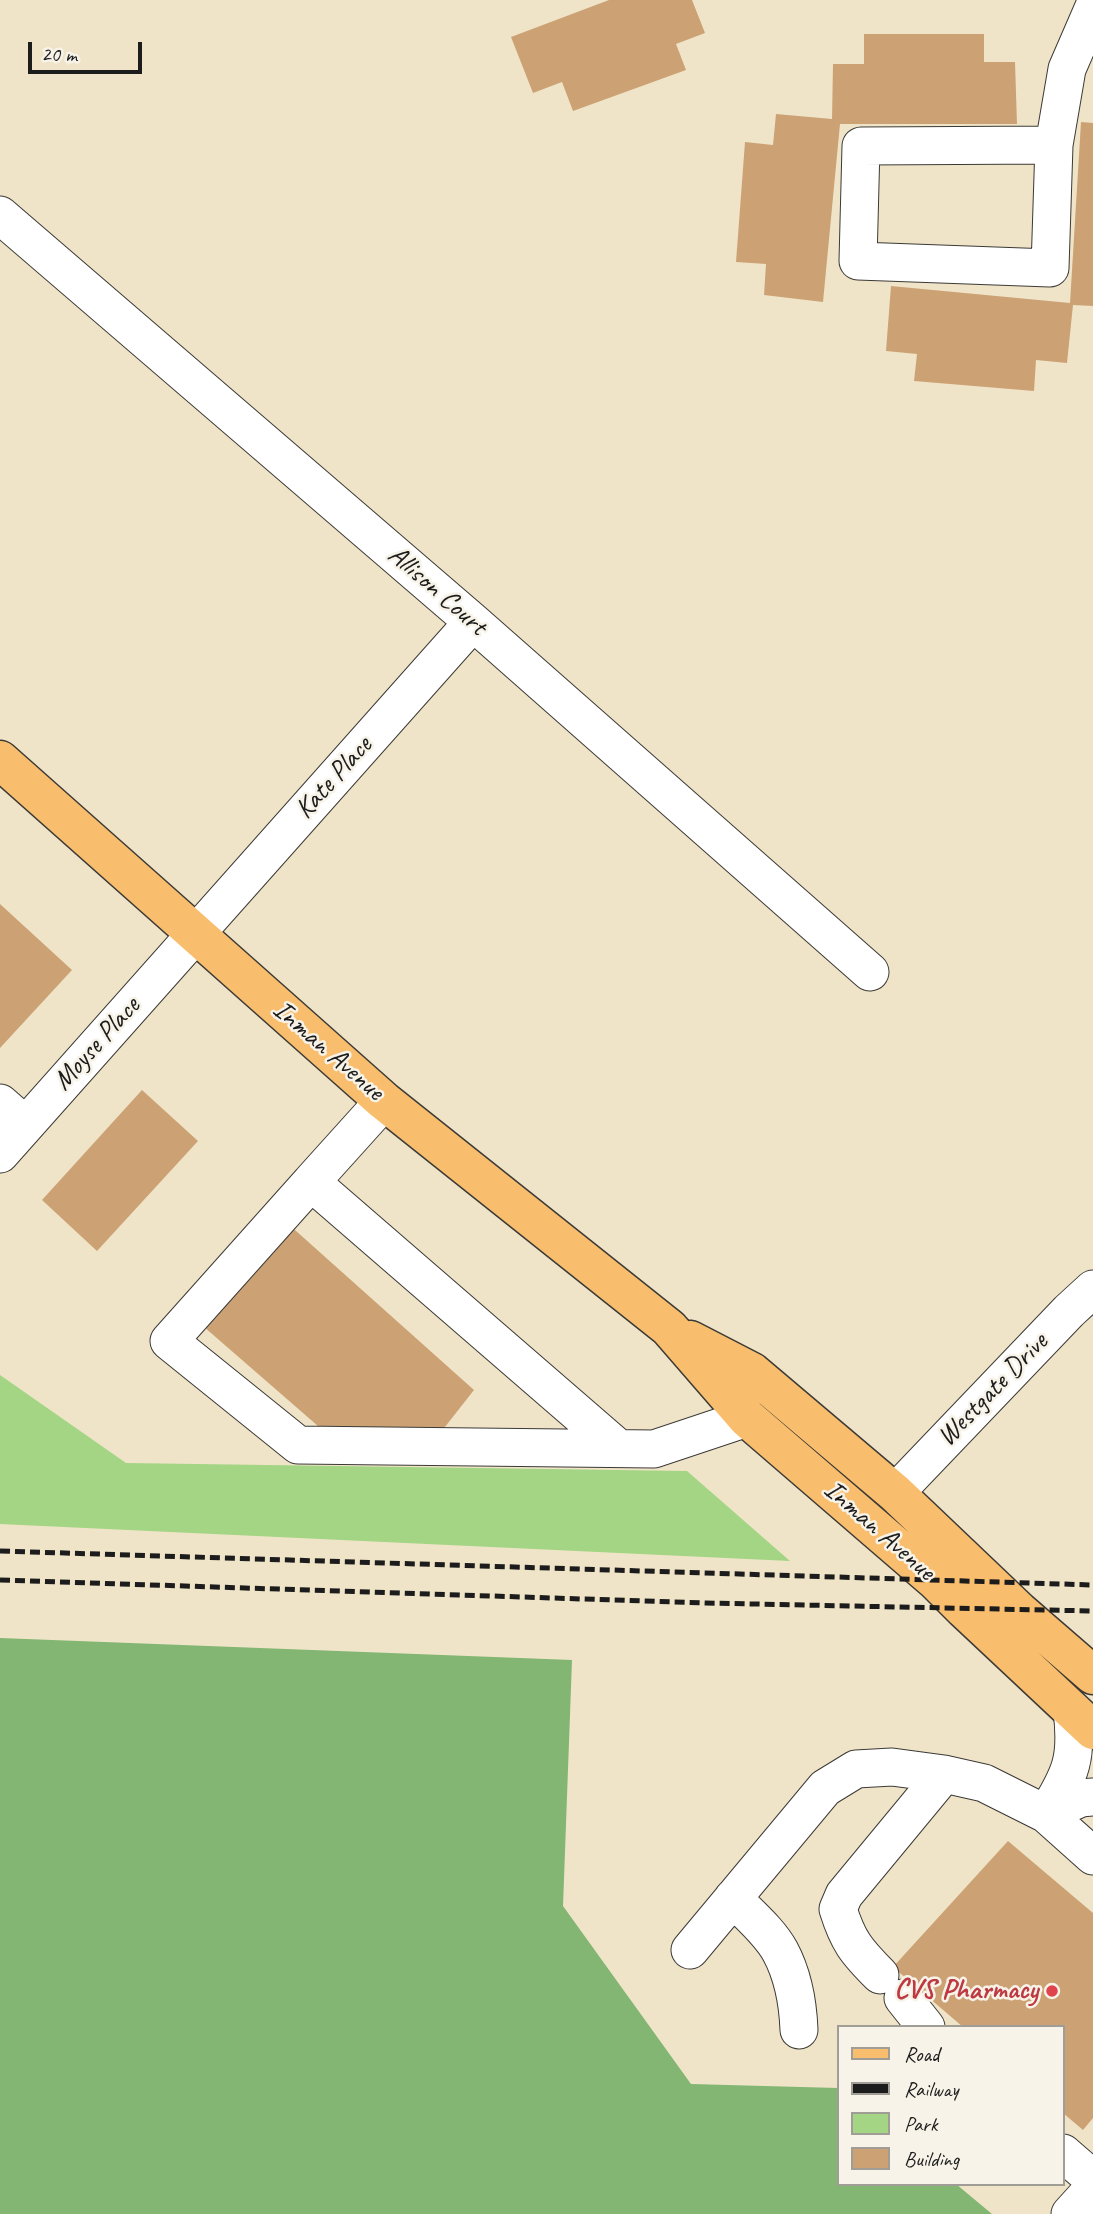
<!DOCTYPE html>
<html>
<head>
<meta charset="utf-8">
<style>
  body { margin:0 }
  #map { position:relative; width:1093px; height:2214px; overflow:hidden; background:#efe4c8; font-family:Caveat,sans-serif }
  canvas { display:block }
  .legend { position:absolute; left:837px; top:2025px; width:228px; height:161px; box-sizing:border-box; background:#f7f3e8; border:2px solid #9f9d96; margin:0; padding:9px 12px; list-style:none; font-size:21px; color:#1c1c1c }
  .legend li { display:flex; align-items:center; gap:14px; height:35px }
  .legend b { width:35px; border:2px solid #9f9d96 }
  .scale { position:absolute; left:28px; top:42px; width:114px; height:32px; box-sizing:border-box; border:4px solid #1c1c1c; border-top:0; padding-left:9px; font-size:21px; line-height:24px; white-space:nowrap; color:#1c1c1c; -webkit-text-stroke:5px #f7f3e8; paint-order:stroke }
</style>
</head>
<body>
<div id="map">
<canvas width="1093" height="2214"></canvas>
<ul class="legend">
<li><b style="height:9px;background:#f9be6d"></b>Road</li>
<li><b style="height:9px;background:#1c1c1c"></b>Railway</li>
<li><b style="height:19px;background:#a3d584"></b>Park</li>
<li><b style="height:19px;background:#cca275"></b>Building</li>
</ul>
<div class="scale">20 m</div>
</div>
<script>
const ctx = document.querySelector('canvas').getContext('2d');
ctx.lineJoin = 'round';
function fill(path, color) { ctx.fillStyle = color; ctx.fill(path, 'evenodd'); }
function strokePath(path, color, width, dash) { ctx.strokeStyle = color; ctx.lineWidth = width; ctx.lineCap = dash ? 'butt' : 'round'; ctx.setLineDash(dash || []); ctx.stroke(path); }
function write(font, color, halo, rows, align = 'center') {
  ctx.font = font + ' Caveat,sans-serif'; ctx.lineWidth = 5; ctx.setLineDash([]); ctx.textBaseline = 'middle'; ctx.strokeStyle = halo; ctx.fillStyle = color; for (const [text, x, y, turn = 0] of rows) {
    ctx.save(); ctx.translate(x, y); ctx.rotate((+turn || 0) * Math.PI / 180); ctx.textAlign = isNaN(turn) ? turn : align; if (halo) ctx.strokeText(text, 0, 0); ctx.fillText(text, 0, 0); ctx.restore();
  }
}
fill(new Path2D(`
  M0 1375 126 1463 687 1471 790 1561 0 1524Z`), '#a3d584');
fill(new Path2D(`
  M0 1638 572 1660 563 1906 691 2084 838 2088 839 2184H956L992 2214H0Z`), '#82b672');
fill(new Path2D(`
  M609 0H692L705 33 676 44 686 70 573 111 562 82 533 93 511 37Z
  M864 34H984V62H1015L1017 124H840L823 302 764 295 766 264 736 262 745 142 773 145 776 114 832 119 833 64H864Z
  M1081 122 1093 123V306L1073 305 1067 363 1036 360 1034 391 914 381 917 354 886 351 891 286 1070 303Z
  M0 904 72 970 0 1048Z
  M142 1090 198 1141 97 1251 42 1200Z
  M286 1222 474 1390 441 1432 326 1433 196 1320Z
  M1008 1841 1093 1913V2118L1083 2130 1063 2113V2027H963L893 1967Z`), '#cca275');
const minor = new Path2D(`
  M1054 145 861 146 858 261 1050 268 1054 145 1067 69 1093 9
  M0 215 473 622 870 972
  M384 1101 311 1182 617 1447
  M0 1103 25 1125
  M0 1154 473 622
  M311 1182 169 1341 298 1445 654 1449 747 1418
  M895 1493 1069 1311 1093 1289
  M1046 1814C1071 1774 1078 1758 1072 1710
  M1046 1814 1081 1798 1093 1797
  M733 1898C749 1915 769 1931 780 1951 793 1975 798 2004 799 2030
  M690 1950 825 1788 856 1769 892 1767 944 1774 984 1783 1046 1814 1093 1856
  M880 1975C856 1951 848 1941 838 1909L844 1895 944 1774
  M903 1998 926 2027
  M1063 2153 1093 2179
  M1070 2214 1089 2193 1093 2192`);
const major = new Path2D(`
  M0 760 384 1101 669 1328 747 1418 936 1581 964 1609 1093 1730
  M690 1340 752 1372 895 1493 1019 1611 1093 1675`);
strokePath(minor, '#3c3a36', 39);
strokePath(major, '#3c3a36', 41);
strokePath(minor, '#fff', 37);
strokePath(major, '#f9be6d', 38);
strokePath(new Path2D(`
  M0 1551 1093 1585
  M0 1580 706 1603 1093 1611`), '#1c1c1c', 5, [10, 5]);
for (const [x, y, r, color] of [
  [1052,1991,7,"#e0444e"]
]) { const dot = new Path2D(); dot.arc(x, y, r, 0, 2 * Math.PI); ctx.fillStyle = color; ctx.fill(dot); strokePath(dot, '#f7f3e8', 2.5); }
write('28px', '#1c1c1c', '#f7f3e8', [
  ["Allison Court",437,591,41],
  ["Kate Place",334,778,-48],
  ["Moyse Place",97,1044,-48],
  ["Inman Avenue",328,1051,41],
  ["Westgate Drive",993,1390,-46],
  ["Inman Avenue",879,1531,41]
]);
write('bold 28px', '#be3a42', '#f7f3e8', [
  ["CVS Pharmacy",1038,1991]
], 'right');
</script>
</body>
</html>
